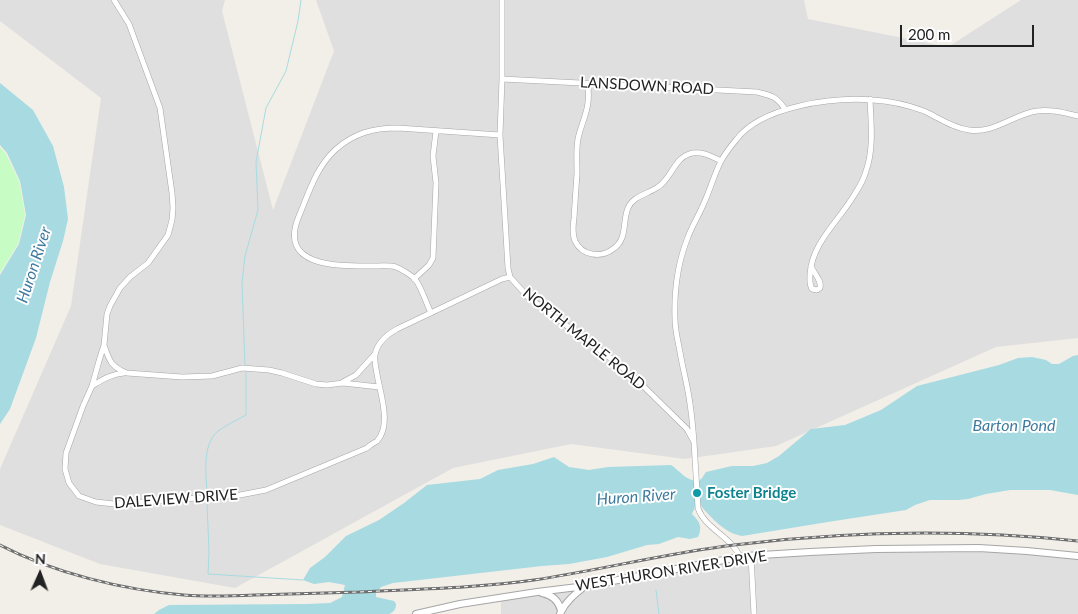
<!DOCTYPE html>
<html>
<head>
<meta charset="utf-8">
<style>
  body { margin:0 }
  #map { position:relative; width:1078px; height:614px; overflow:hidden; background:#f2eee8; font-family:Lato,sans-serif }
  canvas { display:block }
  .north { position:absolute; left:15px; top:549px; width:50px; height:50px; -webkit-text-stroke:4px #fff; paint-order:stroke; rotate:2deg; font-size:14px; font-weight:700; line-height:20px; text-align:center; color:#222 }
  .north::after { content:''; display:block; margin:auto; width:18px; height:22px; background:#222; clip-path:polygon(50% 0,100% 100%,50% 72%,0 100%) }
  .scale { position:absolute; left:900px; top:25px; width:134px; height:22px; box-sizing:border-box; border:2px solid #222; border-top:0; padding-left:6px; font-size:15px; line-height:18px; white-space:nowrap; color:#222; -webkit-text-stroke:4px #fff; paint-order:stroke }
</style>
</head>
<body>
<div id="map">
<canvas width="1078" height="614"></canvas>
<div class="north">N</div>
<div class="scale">200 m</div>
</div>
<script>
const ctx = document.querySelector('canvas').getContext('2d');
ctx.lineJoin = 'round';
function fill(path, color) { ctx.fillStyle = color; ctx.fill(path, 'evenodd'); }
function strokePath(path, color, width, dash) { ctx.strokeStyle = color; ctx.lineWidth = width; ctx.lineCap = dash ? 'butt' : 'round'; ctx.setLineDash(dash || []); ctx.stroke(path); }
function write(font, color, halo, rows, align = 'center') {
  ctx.font = font + ' Lato,sans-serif'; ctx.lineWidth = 4; ctx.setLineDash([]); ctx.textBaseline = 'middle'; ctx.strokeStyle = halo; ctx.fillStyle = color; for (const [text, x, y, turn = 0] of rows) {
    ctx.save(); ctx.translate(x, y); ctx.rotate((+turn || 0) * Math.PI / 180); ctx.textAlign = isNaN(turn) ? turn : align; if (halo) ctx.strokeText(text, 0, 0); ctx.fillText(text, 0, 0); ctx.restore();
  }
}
fill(new Path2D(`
  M0 0H225L222 11 273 210 334 51 316 0H804L808 19 948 47 1021 0H1078V338L996 347 776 446 685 459 571 444 453 468 235 588 100 564 0 525V469L71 306 101 98 0 21Z
  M926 549 1027 553 1078 558V614H501V597L776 554Z`), '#e0dfdf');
fill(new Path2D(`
  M0 147 6 154 19 181 25 215 18 244 0 273Z`), '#c7fdc5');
fill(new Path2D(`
  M0 83 33 110 53 146 64 187 68 219 63 241 50 282 36 338 10 409 0 424V275L19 244 26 215 20 181 7 153 0 145Z
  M1078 355V495L1050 490H1010L986 494 968 499 958 500H930L915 505 906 510 834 521 742 536C724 533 712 518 700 505H696L692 514C699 521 703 526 698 537L690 539 678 537 659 544 647 545 607 557 569 564 542 566 393 583 381 587 376 593V597L394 601 396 604C396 609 394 612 389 614H154L159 610 169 605 307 604 330 603 342 597 345 585 329 582 314 584 303 580 310 568 325 557 346 536 379 520 404 503 427 485 480 479 498 470 533 464 554 457 569 467 589 470 608 467 671 465C680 471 687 482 699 481L702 478 706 472 732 466H753L767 463 779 456 811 429 845 425 881 410 917 386 999 365 1018 358 1032 357 1046 360 1052 364H1059L1073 356Z`), '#a7dbe1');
strokePath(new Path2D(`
  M245 365 242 283 245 256 258 210 256 162 266 108 286 71 298 21 301 0
  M207 492C206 474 202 444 218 431 226 425 237 420 246 415V372
  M207 502 209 552 208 574 303 580
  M656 590 659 614`), '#a7dbe1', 1);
const minor = new Path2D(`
  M114 0 129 24 160 108 172 193 173 208 172 220 168 235 148 263 130 277 120 288 110 306 107 314 104 345 99 361 92 386 83 406 66 453 65 469 69 483 79 496 96 502 114 504 240 495 266 490 367 448C370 445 374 443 377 441 392 425 380 393 377 374 376 368 374 360 375 355 377 343 388 334 397 329L502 279 510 277
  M502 0V79L500 135 508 268 510 277 528 297 609 357 635 378 687 429 694 442 698 508C705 529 731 536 740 557
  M502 79 757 92C772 96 776 96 785 109
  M588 84C588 90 589 96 588 102 587 115 580 127 578 139 576 150 577 161 577 173 576 188 575 203 574 218 573 225 572 234 575 241 582 256 601 258 613 249 628 239 622 222 628 208 633 196 648 194 658 187 671 179 674 159 689 154 700 150 711 156 721 161
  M811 266C814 274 822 280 820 288L817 290 812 289C809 284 810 280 810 274 812 242 841 219 856 192 860 186 864 178 866 171 874 149 871 123 870 99
  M414 279 429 265 433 258 436 183 433 156 436 131
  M431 313C426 303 422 288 415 279 411 275 401 269 396 267 389 265 380 266 373 266 339 266 277 268 299 216 309 192 316 168 335 150 354 133 373 128 398 128L500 135
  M104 345C109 360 111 367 127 373L182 377 212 376 242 368 269 370 282 373 316 384 327 385 343 383 379 387
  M343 382 356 375 375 354
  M92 386C102 380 111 374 124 373
  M694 442C693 429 692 417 690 404 688 387 683 370 680 352 678 341 675 330 675 319 674 292 678 262 688 237 692 226 699 215 704 203 710 190 714 175 721 161 725 154 731 146 736 140 761 106 833 97 873 100 890 101 908 105 924 111 939 118 953 128 969 130 994 134 1014 114 1037 111 1051 109 1065 113 1078 116
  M751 556 754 614`);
const tertiary = new Path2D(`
  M542 593C552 595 559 601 561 611
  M416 614 460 604 537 592 586 586 745 556 810 552 876 549 979 548 1027 551 1078 556
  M560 614C565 602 575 594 585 586`);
strokePath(minor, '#a6a6a6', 6);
strokePath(tertiary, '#a6a6a6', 8);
strokePath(minor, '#fff', 5);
strokePath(tertiary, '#fff', 6);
const rail = new Path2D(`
  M0 545C54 573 123 590 184 595 208 597 232 596 255 595 290 594 325 593 359 592 417 589 476 588 534 580 601 570 667 553 734 545 848 531 964 529 1078 541`);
strokePath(rail, '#707070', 3);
strokePath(rail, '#fff', 1, [4]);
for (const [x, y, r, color] of [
  [697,493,5,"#0f9aa8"]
]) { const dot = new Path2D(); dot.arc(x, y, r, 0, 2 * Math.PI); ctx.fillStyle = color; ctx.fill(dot); strokePath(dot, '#fff', 2); }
write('15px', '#222', '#fff', [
  ["LANSDOWN ROAD",647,86,3],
  ["NORTH MAPLE ROAD",584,339,39],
  ["DALEVIEW DRIVE",176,499,-4],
  ["WEST HURON RIVER DRIVE",671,571,-9]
]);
write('bold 15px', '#0d838f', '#fff', [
  ["Foster Bridge",707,493]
], 'left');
write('italic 16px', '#3f7a9f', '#fff', [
  ["Huron River",34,265,-72],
  ["Barton Pond",1014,426],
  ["Huron River",636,497,-4]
]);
</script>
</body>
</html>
